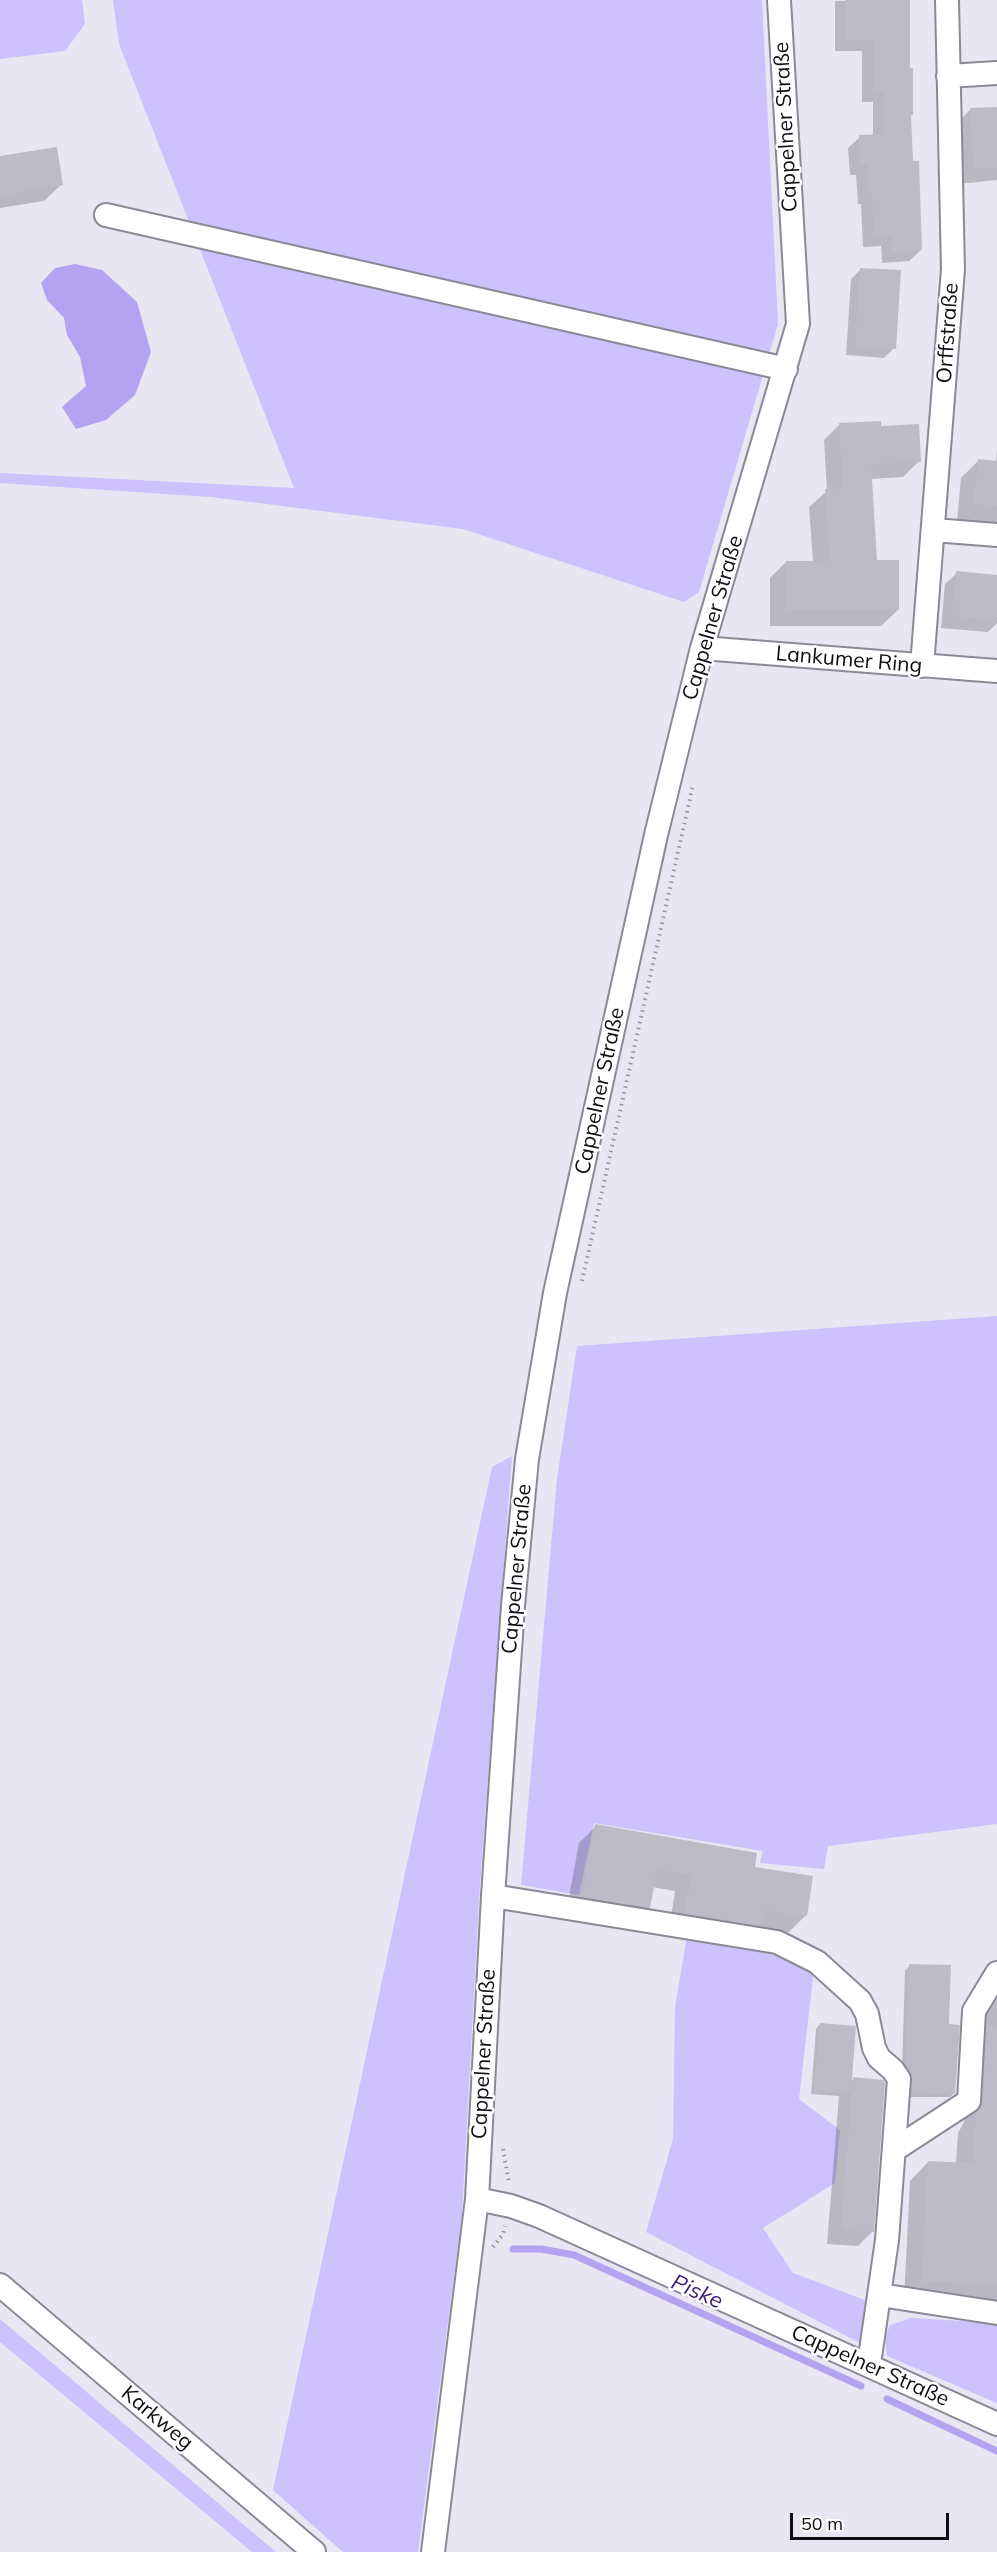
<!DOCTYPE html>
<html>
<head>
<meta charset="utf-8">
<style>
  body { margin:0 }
  #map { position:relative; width:997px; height:2552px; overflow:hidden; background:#e8e6f3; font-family:Mulish,sans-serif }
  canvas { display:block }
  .scale { position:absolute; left:790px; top:2513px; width:159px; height:27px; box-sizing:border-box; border:3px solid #0e0d12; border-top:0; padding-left:8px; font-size:18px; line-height:21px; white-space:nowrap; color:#0e0d12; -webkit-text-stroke:4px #fff; paint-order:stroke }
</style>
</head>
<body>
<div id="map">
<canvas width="997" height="2552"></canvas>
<div class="scale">50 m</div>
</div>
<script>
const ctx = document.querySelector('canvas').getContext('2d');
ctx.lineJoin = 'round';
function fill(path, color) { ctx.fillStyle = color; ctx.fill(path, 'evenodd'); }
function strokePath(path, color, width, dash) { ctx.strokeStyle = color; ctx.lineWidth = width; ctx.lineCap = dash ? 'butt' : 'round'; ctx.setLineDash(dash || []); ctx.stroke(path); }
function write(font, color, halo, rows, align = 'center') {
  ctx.font = font + ' Mulish,sans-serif'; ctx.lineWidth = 5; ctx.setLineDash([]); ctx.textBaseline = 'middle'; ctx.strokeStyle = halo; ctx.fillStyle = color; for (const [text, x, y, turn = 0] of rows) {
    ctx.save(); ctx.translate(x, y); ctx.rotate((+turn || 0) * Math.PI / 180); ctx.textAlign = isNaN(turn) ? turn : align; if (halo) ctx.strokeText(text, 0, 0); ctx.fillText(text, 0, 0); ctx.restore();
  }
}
fill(new Path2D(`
  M0 0H82L85 24 65 51 0 59Z
  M113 0H762L778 324 699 592 684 602 463 529 211 497 0 483V473L294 488 119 44Z
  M997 1316V1824L828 1846 824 1869 760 1863 763 1851 594 1823 579 1895 521 1885 557 1479 577 1346Z
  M512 1456 480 1883 462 2214 418 2552H343L273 2490 492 1467Z
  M687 1936 785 1953 814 1969 799 2099 840 2130 835 2183 763 2228 793 2273 870 2302 864 2345 646 2232 673 2139 675 2007Z
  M911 2318 997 2323V2403L887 2356 885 2338 890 2325Z
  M0 2319 276 2552H252L0 2342Z`), '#cdc1fe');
fill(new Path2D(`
  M75 264 102 270 137 302 151 352 135 395 106 420 76 429 62 407 86 386 80 357 67 335 64 318 47 300 41 283 55 268Z`), '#b4a3f1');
fill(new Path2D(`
  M909 0V70L912 114 909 117 921 250 909 261 882 263 881 246 863 247 861 204H858L856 175H850L848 148 860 137 873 136V102H862V51H835V1Z
  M997 108V180L959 184 955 125 970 110Z
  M0 157 61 185 44 201 0 208V215Z
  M861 269 894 348 884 358 846 355 851 279Z
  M840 424 880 427 919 461 903 477 870 479 876 562 898 610 881 626H770V578L786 562H813L809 507 827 491 824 440Z
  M997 448V525L957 521 961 478 979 460 996 462Z
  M957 573 997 576V623L988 632 941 628 945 584Z
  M596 1826 806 1915 789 1932 758 1928 669 1930 675 1891 652 1887 649 1907 632 1924 566 1913 579 1843Z
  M910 1966 948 2026 954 2093 950 2097H908L902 2070 905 1970Z
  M997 1999V2303L904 2299 910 2181 928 2162 956 2163 958 2133 964 2122 969 2046 982 2014Z
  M820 2024 850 2082 854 2079 873 2231 858 2246 827 2244 839 2096 811 2094 816 2029Z`), '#0003');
strokePath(new Path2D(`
  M513 2249H541L574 2255 861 2386
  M887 2399 997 2451`), '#b4a3f1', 7);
fill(new Path2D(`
  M846 0H910V68H913V115H911L913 161H919L922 250 893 252 892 235 874 236 872 193H869L867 164H861L859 135 884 134V91H873V40H846Z
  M997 107V168L974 169 970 108Z
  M57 147 63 185 0 195V156Z
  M860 268 901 270 896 349 855 346Z
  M881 421V426L919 424 921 462 871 464 877 560H899V610H786V561H830L825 489 843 488 839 423Z
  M978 459 997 461V506L974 504Z
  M956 571 997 575V620L952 616Z
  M595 1824 757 1853 755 1867 813 1876 807 1916 765 1910 762 1926 685 1913 691 1875 657 1869 650 1908 582 1897Z
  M909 1964 951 1965 949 2024 960 2025 955 2094 912 2093V2079L906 2065Z
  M820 2023 856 2026 851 2093 814 2090Z
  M987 2025 997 2026V2284L922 2281 928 2161 973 2163 976 2113 982 2102Z
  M853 2077 883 2080 885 2083 874 2232 841 2230Z`), '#bdbbc8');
const minor = new Path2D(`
  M948 76 997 73
  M106 215 786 369
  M934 530 997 535
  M702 648 997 671
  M922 666 953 269 947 0
  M493 1896 777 1942 817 1962 860 2001 867 2014 874 2048 879 2058 893 2070 899 2079 887 2240 869 2364
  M894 2150 969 2101 974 2011 997 1973
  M477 2199 511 2206 539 2216 997 2424
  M0 2285 314 2552
  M880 2295 997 2313
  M433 2552 477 2199 493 1896 513 1606 527 1459 555 1293 656 835 702 648 798 324 779 0`);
strokePath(minor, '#8b8995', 26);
strokePath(new Path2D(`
  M582 1281 693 785
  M503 2149 509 2183
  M493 2247 503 2234 505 2226`), '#97959f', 4, [1.5, 4.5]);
strokePath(minor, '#fff', 22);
write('21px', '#0e0d12', '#fff', [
  ["Cappelner Straße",786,127,-93],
  ["Orffstraße",948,333,-86],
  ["Cappelner Straße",713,618,-74],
  ["Lankumer Ring",849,660,5],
  ["Cappelner Straße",600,1091,-78],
  ["Cappelner Straße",517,1569,-85],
  ["Cappelner Straße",484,2054,-87],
  ["Cappelner Straße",870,2366,24],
  ["Karkweg",157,2418,40]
]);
write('italic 22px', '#3b1a73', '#fff', [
  ["Piske",697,2292,24]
]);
</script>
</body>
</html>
